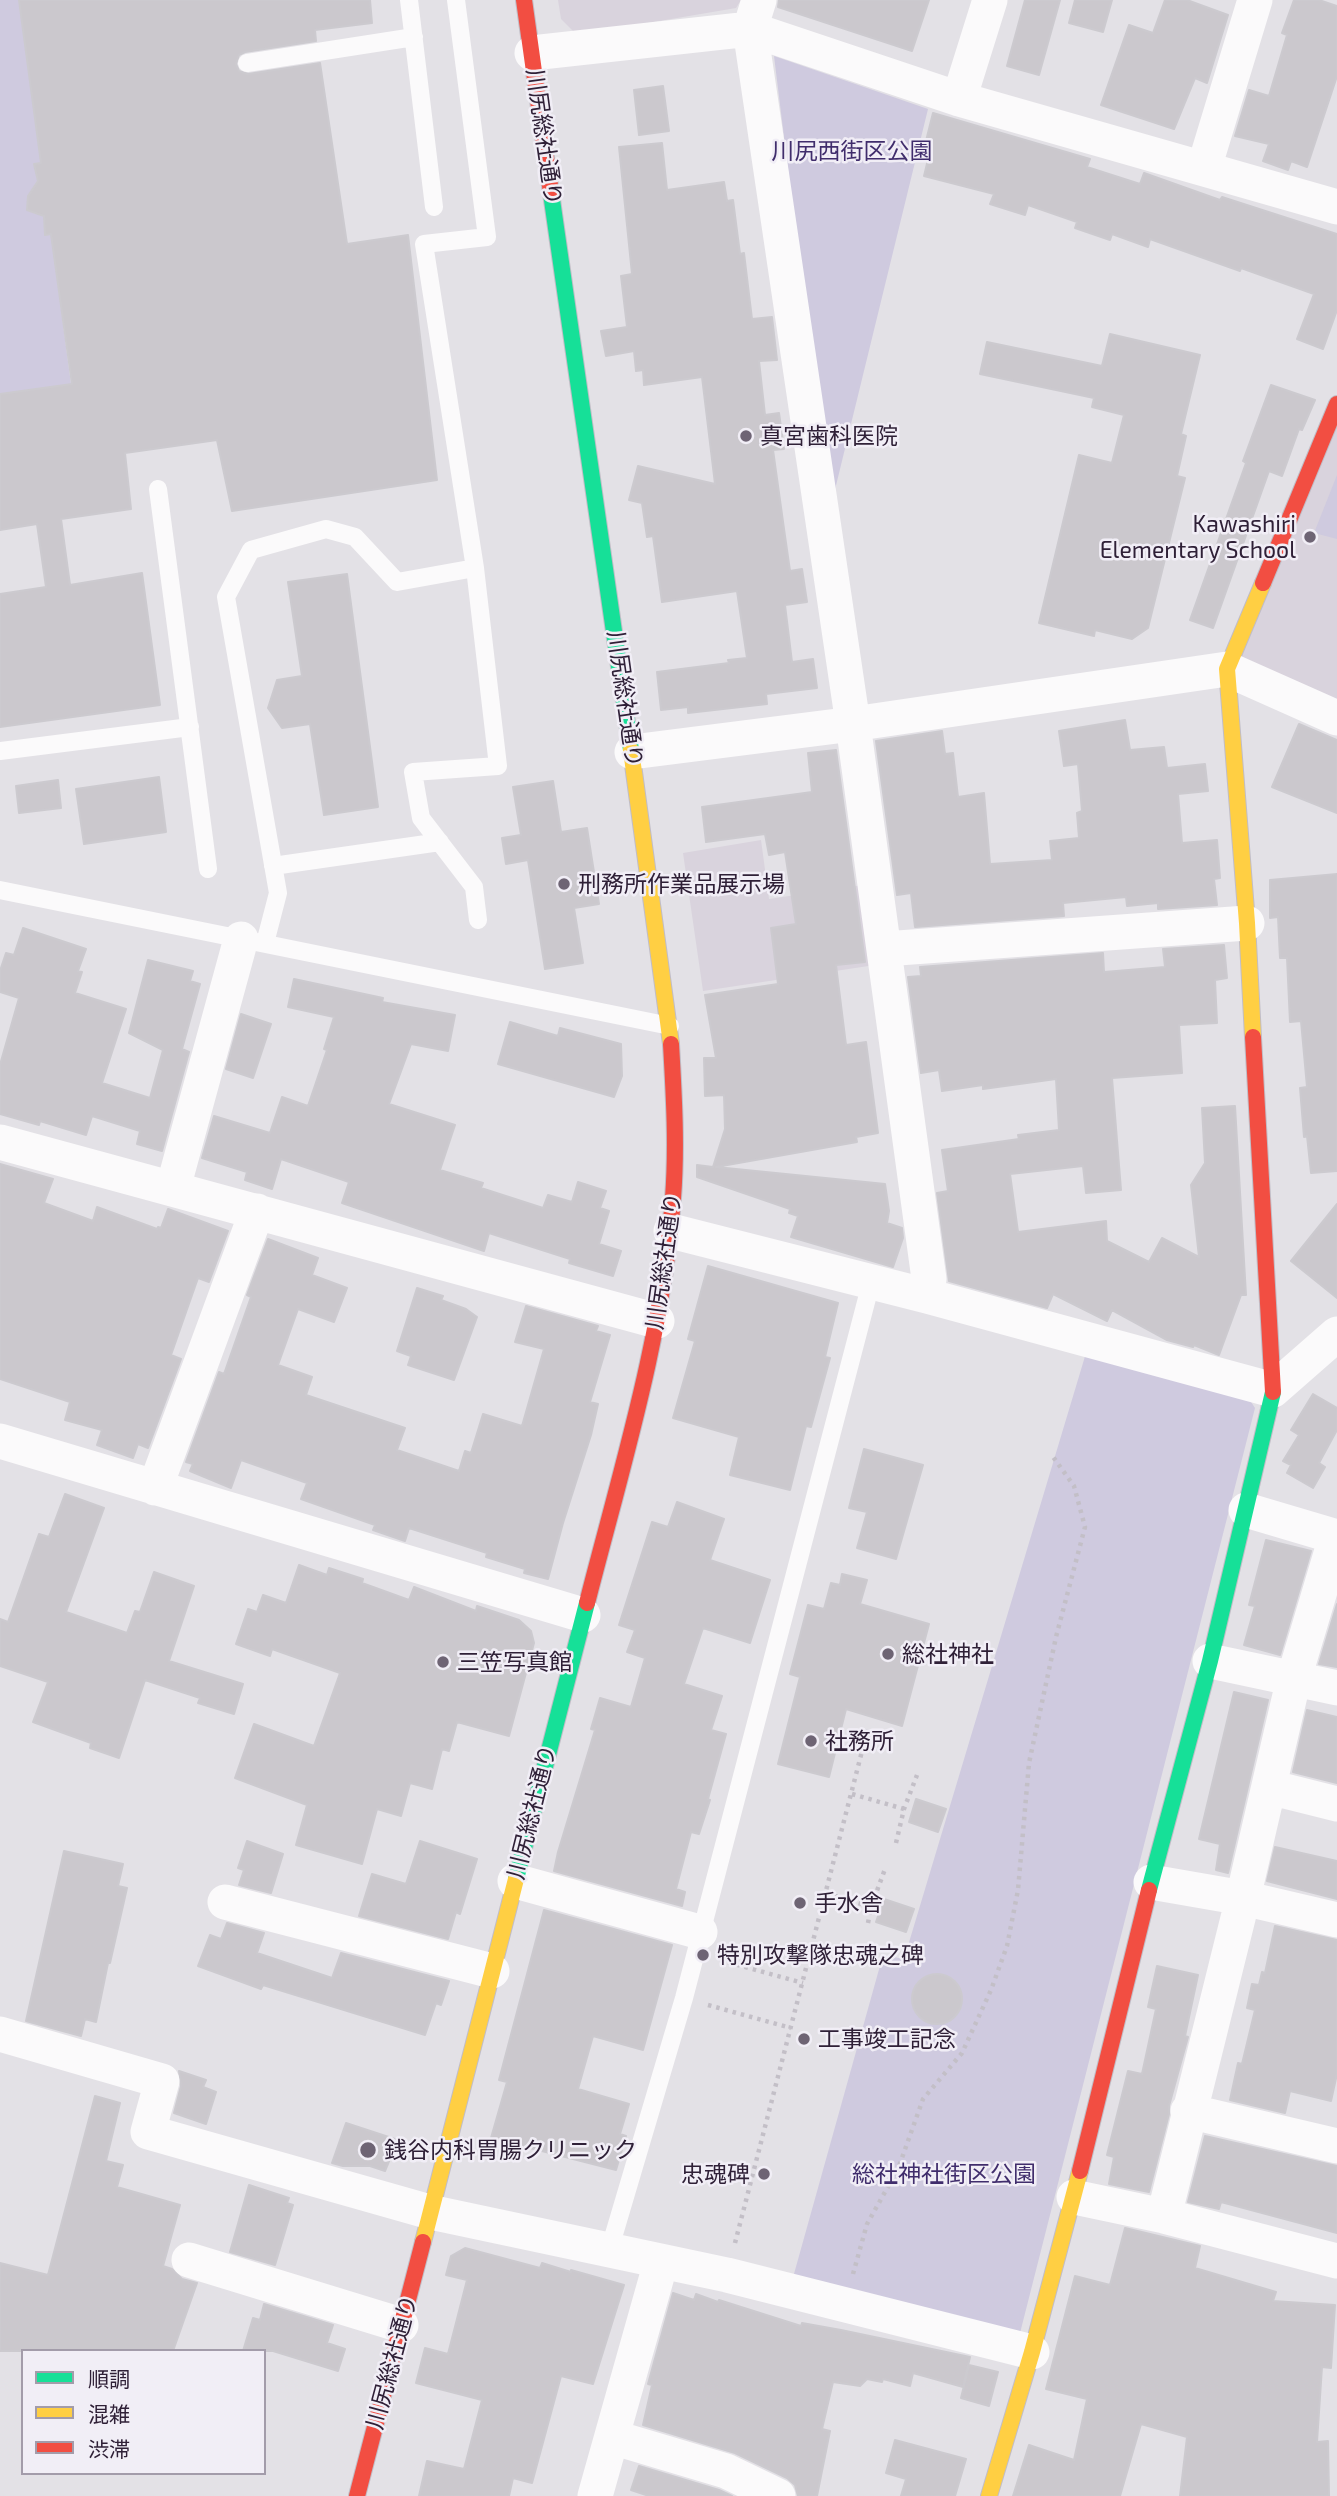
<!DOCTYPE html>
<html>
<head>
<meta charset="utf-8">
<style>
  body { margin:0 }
  #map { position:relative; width:1337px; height:2496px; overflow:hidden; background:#e3e1e6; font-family:"Exo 2","Noto Sans JP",sans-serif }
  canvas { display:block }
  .legend { position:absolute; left:21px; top:2349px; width:245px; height:126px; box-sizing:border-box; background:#f1eef6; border:2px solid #a39caa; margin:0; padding:9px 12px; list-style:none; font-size:21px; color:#2f2037 }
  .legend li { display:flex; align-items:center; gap:14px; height:35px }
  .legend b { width:35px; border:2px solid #a39caa }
</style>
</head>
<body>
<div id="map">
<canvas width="1337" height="2496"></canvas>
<ul class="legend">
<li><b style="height:9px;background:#16e098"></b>順調</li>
<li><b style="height:9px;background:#ffcf43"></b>混雑</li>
<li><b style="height:9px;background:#f24e42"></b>渋滞</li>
</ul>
</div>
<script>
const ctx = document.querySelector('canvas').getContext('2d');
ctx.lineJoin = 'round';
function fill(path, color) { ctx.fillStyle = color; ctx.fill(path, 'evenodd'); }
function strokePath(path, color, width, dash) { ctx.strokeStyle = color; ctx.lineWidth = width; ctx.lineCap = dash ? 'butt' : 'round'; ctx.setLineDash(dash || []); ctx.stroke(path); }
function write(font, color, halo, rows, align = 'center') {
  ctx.font = font + ' "Exo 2","Noto Sans JP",sans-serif'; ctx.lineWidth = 5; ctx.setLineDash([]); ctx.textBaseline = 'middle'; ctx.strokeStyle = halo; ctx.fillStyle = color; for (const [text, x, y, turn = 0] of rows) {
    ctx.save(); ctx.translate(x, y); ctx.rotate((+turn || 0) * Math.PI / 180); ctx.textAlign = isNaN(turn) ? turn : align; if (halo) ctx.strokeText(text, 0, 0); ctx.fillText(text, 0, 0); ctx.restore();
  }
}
fill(new Path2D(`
  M558 0H741L736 8 577 35 561 19Z
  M1337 404V718L1227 669Z
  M761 840 769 899 863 885 875 965 703 991 683 853Z`), '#d9d3dd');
fill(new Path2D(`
  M0 0H19L41 163 34 165 39 187C29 190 28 196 27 206L31 212 44 216 45 235 51 234 71 384 0 394Z
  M774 56 928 109 830 510Z
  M1337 475V539L1314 533Z
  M1086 1353 1246 1394 1255 1408 1019 2337 792 2281 883 1955 904 1959Z`), '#cfcadf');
const building = new Path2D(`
  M19 0H370L372 23 315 30 316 41 245 52 239 55 236 64 239 71 248 74 320 63 347 244 408 235 437 480 232 511 217 440 125 453 131 509 61 519 70 585 142 573 160 705 0 727V594L46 587 37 524 0 530V394L72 384 51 234 45 235 44 216 27 210 28 196 38 181 34 164 41 163Z
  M779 0H929L912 51 778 7Z
  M1025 0H1060L1039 75 1007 66Z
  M1075 0H1112L1103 32 1069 23Z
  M1165 0H1187L1228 15 1207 83 1195 78 1174 129 1101 105 1129 25 1153 33Z
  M1294 0H1319L1337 6V76L1307 167 1291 161 1288 170 1263 161 1269 144 1235 136 1249 90 1269 96 1287 35 1282 33Z
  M663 86 669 131 639 135 634 90Z
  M933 113 1090 159 1087 167 1140 184 1144 173 1220 200 1222 197 1337 234V310L1323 349 1297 339 1314 294 1241 268 1240 271 1150 239 1148 247 1112 234 1110 240 1075 228 1077 222 1028 205 1025 215 990 204 994 194 924 176 932 143 926 141Z
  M662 143 667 190 724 182 727 201 733 200 740 254 744 253 752 319 772 317 777 360 759 361 765 415 779 413 784 449 773 450 784 529 790 571 802 569 807 602 785 605 792 662 813 659 817 688 766 694 767 704 688 713V707L661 710 657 672 729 663 728 660 747 658 737 591 662 602 653 536 647 537 642 503 629 500 638 466 715 484 702 377 644 385 643 370 636 371 634 351 606 356 601 331 627 327 621 276 632 274 619 147Z
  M1110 334 1200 355 1181 434 1186 436 1177 476 1185 478 1148 628 1132 639 1095 630 1094 636 1039 623 1079 455 1112 463 1124 415 1092 407 1094 398 980 374 987 342 1102 366Z
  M1271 385 1315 400 1302 430 1299 429 1282 476 1269 471 1213 628 1190 620 1246 463 1243 461Z
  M347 574 378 807 324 815 310 724 282 728 268 708 277 680 302 676 288 582Z
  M1125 720 1130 750 1164 747 1167 768 1205 764 1208 791 1178 794 1182 843 1217 840 1220 878 1214 879 1217 905 1158 909V903L1127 906 1126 897 1063 903 1064 916 915 927 911 893 897 895 876 741 942 731 945 754 953 753 958 797 984 793 990 864 1052 860 1050 841 1079 838 1077 813 1082 811 1078 764 1064 766 1059 731Z
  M1299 724 1337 740V813L1272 787Z
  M836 750 865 962 836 965 846 1045 866 1042 878 1133 856 1137 857 1142 716 1167 885 1184 889 1211 887 1223 902 1228 903 1238 893 1267 791 1237 798 1216 789 1213 790 1209 697 1177V1165L713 1167 725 1129 724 1095 705 1096 704 1058H716L705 995 778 984 771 928 796 924 785 852 769 855 765 834 706 842 702 807 812 792 808 753Z
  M159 777 166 832 84 844 76 789Z
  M58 780 61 808 19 813 16 786Z
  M553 781 561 832 587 828 599 904 574 908 583 963 545 969 528 860 506 864 502 838 521 835 513 787Z
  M1337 874V1171L1311 1173 1307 1136 1304 1137 1300 1088 1307 1087 1301 1021 1290 1022 1287 958H1280L1278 917 1270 918V880Z
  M23 928 86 949 78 971 82 972 75 993 126 1009 102 1083 150 1098 163 1050 129 1033 148 960 193 971 190 981 200 984 182 1049 189 1052 162 1151 137 1144 140 1131 92 1116 86 1135 40 1121 39 1125 0 1114V1065L19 998 0 992V971L6 953 14 955Z
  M1224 945 1227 978 1215 980 1217 1023 1179 1025 1182 1073 1112 1078 1121 1190 1086 1193 1083 1166 1010 1174 1018 1232 1106 1221 1107 1241 1149 1262 1162 1238 1199 1257 1191 1185 1205 1163 1202 1108 1235 1106 1246 1295H1241L1219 1355 1194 1345 1193 1347 1167 1340 1112 1310 1107 1321 1053 1294 1047 1308 949 1281 937 1193 948 1191 942 1150 1019 1139 1018 1135 1059 1130 1056 1079 983 1089V1085L942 1091 939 1070 921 1073 908 977 921 976 920 967 1103 953 1104 972 1165 967 1163 949Z
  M294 979 383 998 382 1002 455 1015 448 1051 411 1044 389 1104 455 1125 440 1170 483 1183 481 1188 543 1208 548 1195 572 1202 578 1182 606 1191 600 1208 609 1211 599 1244 621 1251 613 1276 569 1263 570 1259 489 1233 484 1251 342 1203 349 1182 281 1159 272 1189 245 1180 247 1172 202 1158 214 1116 270 1133 282 1097 308 1106 327 1050 324 1049 334 1017 288 1007Z
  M241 1014 271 1024 253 1078 226 1069Z
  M510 1022 558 1036 560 1028 621 1044 622 1076 614 1097 498 1064Z
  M0 1164 53 1179 44 1203 93 1221 97 1207 157 1229 158 1227 161 1228 168 1209 228 1231 209 1282 198 1278 171 1355 181 1359 148 1448 138 1444 133 1458 97 1445 102 1430 65 1420 70 1402 0 1379Z
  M1337 1204V1298L1291 1261Z
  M268 1239 318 1258 312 1275 347 1288 334 1322 298 1309 278 1365 312 1377 306 1395 405 1428 397 1450 459 1471 465 1451 471 1453 483 1414 522 1426 544 1349 515 1342 526 1306 598 1326 596 1331 610 1335 590 1402 598 1404 591 1435 563 1523 548 1579 524 1573 525 1569 486 1557 487 1553 409 1528 405 1541 373 1530 375 1525 301 1499 307 1483 241 1460 231 1488 190 1471 193 1464 186 1462 219 1372 224 1374 251 1297 247 1295Z
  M708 1266 838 1303 825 1357 830 1358 811 1427 806 1426 790 1490 730 1475 739 1437 673 1418 695 1341 688 1339Z
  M417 1288 443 1296 441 1300 466 1309 477 1317 454 1380 408 1365 411 1356 397 1351Z
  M1313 1394 1337 1408V1430L1319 1463 1325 1467 1313 1488 1287 1473 1291 1465 1283 1461 1299 1435 1291 1430Z
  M864 1449 923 1465 896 1559 857 1548 867 1512 849 1508Z
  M65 1494 104 1508 66 1612 127 1633 135 1611 140 1612 154 1572 194 1586 169 1661 243 1684 234 1714 198 1703 200 1698 145 1680 119 1758 90 1748 91 1743 33 1722 48 1682 0 1666V1619L8 1622 39 1534 49 1537Z
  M677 1502 724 1519 710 1560 770 1580 750 1643 703 1628 684 1684 722 1696 711 1730 726 1734 708 1799 710 1800 699 1834 691 1832 676 1889 685 1892 682 1906 554 1871 558 1852 595 1730 591 1729 600 1698 631 1707 645 1658 627 1652 635 1630 619 1625 652 1522 668 1527Z
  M1266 1540 1311 1551 1280 1655 1244 1645 1255 1606 1249 1605Z
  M299 1565 327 1575 329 1568 363 1579 362 1583 409 1600 414 1587 476 1611 477 1606 519 1620 531 1631 534 1643 509 1736 457 1722 449 1751 442 1749 432 1789 410 1783 401 1816 377 1809 362 1864 296 1845 307 1805 235 1778 254 1724 314 1746 340 1673 272 1649 270 1656 236 1644 248 1609 257 1612 263 1595 286 1603Z
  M842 1574 867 1580 860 1604 929 1624 902 1726 846 1709 829 1777 778 1764 800 1677 790 1674 808 1605 824 1609 831 1583 840 1585Z
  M1337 1604V1667L1319 1664Z
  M1234 1692 1268 1700 1228 1873 1216 1870 1220 1844 1199 1839Z
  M1307 1710 1337 1717V1783L1293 1772Z
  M916 1799 946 1809 938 1832 909 1822Z
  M247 1841 283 1854 271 1893 239 1885 244 1870 238 1868Z
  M420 1841 477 1859 460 1914 456 1912 448 1939 359 1916 372 1874 406 1884Z
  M1275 1847 1337 1861V1899L1267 1881Z
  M64 1851 123 1864 118 1886 127 1888 110 1963H108L96 2022 85 2019 81 2036 26 2021Z
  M884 1899 914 1909 906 1932 876 1922Z
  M544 1910 672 1945 643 2050 593 2036 578 2089 629 2104 620 2134 626 2136 616 2170 491 2138 507 2082 499 2080Z
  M227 1923 264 1933 257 1953 332 1978 341 1953 449 1981 441 2005 436 2003 425 2035 263 1985 261 1989 198 1966 210 1935 221 1939Z
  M1275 1926 1337 1940V2074L1331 2101 1290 2091 1285 2113 1230 2100 1238 2063 1242 2064 1255 2010 1247 2008 1252 1984 1259 1985 1262 1972 1265 1973Z
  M1157 1966 1198 1975 1185 2036 1188 2037 1169 2106V2114L1149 2192 1109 2184 1114 2157 1107 2155 1128 2071 1142 2074 1156 2009 1148 2007Z
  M912 1999a25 25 0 1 1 50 0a25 25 0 1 1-50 0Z
  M179 2071 206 2080 203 2087 216 2092 206 2124 174 2113 181 2086Z
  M95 2096 120 2103 106 2161 123 2165 117 2187 180 2205 163 2266 172 2269 182 2279 197 2283 173 2351H0V2263L48 2275Z
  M346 2123 404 2142 392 2154 385 2171 370 2166H343L332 2163Z
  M1205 2136 1337 2166V2233L1221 2202 1219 2209 1188 2202Z
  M249 2185 289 2198 287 2203 293 2205 275 2265 230 2252Z
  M1125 2228 1200 2246 1195 2268 1276 2292 1273 2301 1335 2305 1331 2368 1322 2367 1317 2442 1328 2441 1329 2496H1180L1187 2437 1141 2424 1120 2496H1013L1029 2445 1074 2460 1087 2399 1046 2389 1075 2276 1110 2285Z
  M465 2248 540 2268 542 2263 571 2272V2270L624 2285 593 2384 561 2376 532 2483 513 2478 509 2496H419L427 2461 464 2469 482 2400 416 2383 425 2348 448 2354 467 2280 446 2275 451 2256Z
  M673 2293 694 2300 696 2294 718 2302 719 2300 801 2326 802 2323 841 2330 970 2357 963 2387 913 2373 910 2386 883 2379 882 2382 867 2379 860 2386 833 2382 822 2429 830 2431 817 2496H798L795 2485 787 2478 735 2453 643 2425 652 2385 648 2384Z
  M264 2304 333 2325 327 2343 345 2349 338 2371 273 2351H243L253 2318 260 2320Z
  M969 2365 998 2372 989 2406 961 2398Z
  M895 2440 966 2459 955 2496H901L906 2479 886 2473Z
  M639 2466 719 2490 732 2496H649L631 2490Z`);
fill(building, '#cbc8cd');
strokePath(building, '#cccacf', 2);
const fast = new Path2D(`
  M551 193 631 750
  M516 1879 587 1603
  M1149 1890 1210 1661 1273 1392`);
const slow = new Path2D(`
  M631 750 671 1044
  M1253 1037 1247 923 1227 669 1263 583
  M423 2242 516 1879
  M989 2496 1032 2352 1080 2171`);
const jam = new Path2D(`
  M524 0 551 193
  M1263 583 1337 404
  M1253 1037 1273 1392
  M587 1603C621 1470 663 1336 673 1198 677 1147 674 1096 671 1044
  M1080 2171 1149 1890
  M357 2496 423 2242`);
strokePath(fast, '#c1bdc6', 18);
strokePath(slow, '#c1bdc6', 18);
strokePath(jam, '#c1bdc6', 18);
strokePath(new Path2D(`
  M852 1794 904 1809
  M896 1843 904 1809 917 1775
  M826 1893 871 1907
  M868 1923 871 1907 885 1869
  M720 1960 803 1983
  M708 2005 791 2028
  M735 2243 868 1728
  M853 2274 867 2224 898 2169 923 2099 962 2053 991 1990 1007 1946 1018 1890 1029 1763 1056 1637 1085 1527 1074 1486 1051 1454`), '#c3bfc7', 4.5, [3.5, 5]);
strokePath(new Path2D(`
  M409 0 434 207
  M456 0 487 237 424 244 475 568
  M247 63 414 37
  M158 489 208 869
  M0 751 190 727
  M273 866 440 842
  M0 890 670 1026
  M265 943 278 893 226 597 251 550 326 529 355 537 397 582 475 568 498 766 413 772 421 818 474 887 478 920
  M609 2251 684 1998 871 1283`), '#fbfafb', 18);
strokePath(new Path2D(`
  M759 0 750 29 853 724 929 1279 927 1296
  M532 53 750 29 959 99 1337 207
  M959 99 990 0
  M1204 168 1255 0
  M632 752 853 724 1227 669 1337 718
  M884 949 1247 923
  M0 1142 657 1321
  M173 1188 241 939
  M671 1231 927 1296 1273 1390 1337 1334
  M0 1441 583 1615
  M155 1488 257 1211
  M1246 1510 1337 1537
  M1210 1661 1337 1688
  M1269 1787 1337 1804
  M515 1881 700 1932
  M1151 1882 1243 1898 1337 1920
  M225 1902 492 1971
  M0 2034 162 2081 148 2132 430 2212 727 2275 1032 2352
  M1188 2111 1337 2146
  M1074 2197 1164 2216 1337 2261
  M1164 2216 1243 1898 1294 1678 1336 1537
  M189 2260 401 2325
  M612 2437 726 2471 778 2496
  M595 2496 661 2262`), '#fbfafb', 35);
strokePath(fast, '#16e098', 16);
strokePath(slow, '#ffcf43', 16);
strokePath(jam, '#f24e42', 16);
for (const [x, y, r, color] of [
  [746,436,7,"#6e6474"],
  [1310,537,7,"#6e6474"],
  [564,884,7,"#6e6474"],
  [888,1654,7,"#6e6474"],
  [443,1662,7,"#6e6474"],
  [811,1741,7,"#6e6474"],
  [800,1903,7,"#6e6474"],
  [703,1955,7,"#6e6474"],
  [804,2039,7,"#6e6474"],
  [368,2150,9,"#6e6474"],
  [764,2174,7,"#6e6474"]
]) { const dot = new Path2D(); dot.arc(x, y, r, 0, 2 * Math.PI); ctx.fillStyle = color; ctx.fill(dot); strokePath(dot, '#f1eef6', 2.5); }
write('23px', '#2f2037', '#f1eef6', [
  ["川尻総社通り",544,137,82],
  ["川尻総社通り",625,699,82],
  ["川尻総社通り",664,1261,-82],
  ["川尻総社通り",532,1812,-76],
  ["川尻総社通り",392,2362,-75]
]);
write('23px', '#402d6c', '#f1eef6', [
  ["川尻西街区公園",852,151],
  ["総社神社街区公園",944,2174]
]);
write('23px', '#2f2037', '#f1eef6', [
  ["真宮歯科医院",760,436],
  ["Kawashiri",1296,524,"right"],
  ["Elementary School",1296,550,"right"],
  ["刑務所作業品展示場",578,884],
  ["総社神社",902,1654],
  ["三笠写真館",457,1662],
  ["社務所",825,1741],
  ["手水舎",814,1903],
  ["特別攻撃隊忠魂之碑",717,1955],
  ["工事竣工記念",818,2039],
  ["銭谷内科胃腸クリニック",384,2150],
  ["忠魂碑",750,2174,"right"]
], 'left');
</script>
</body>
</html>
